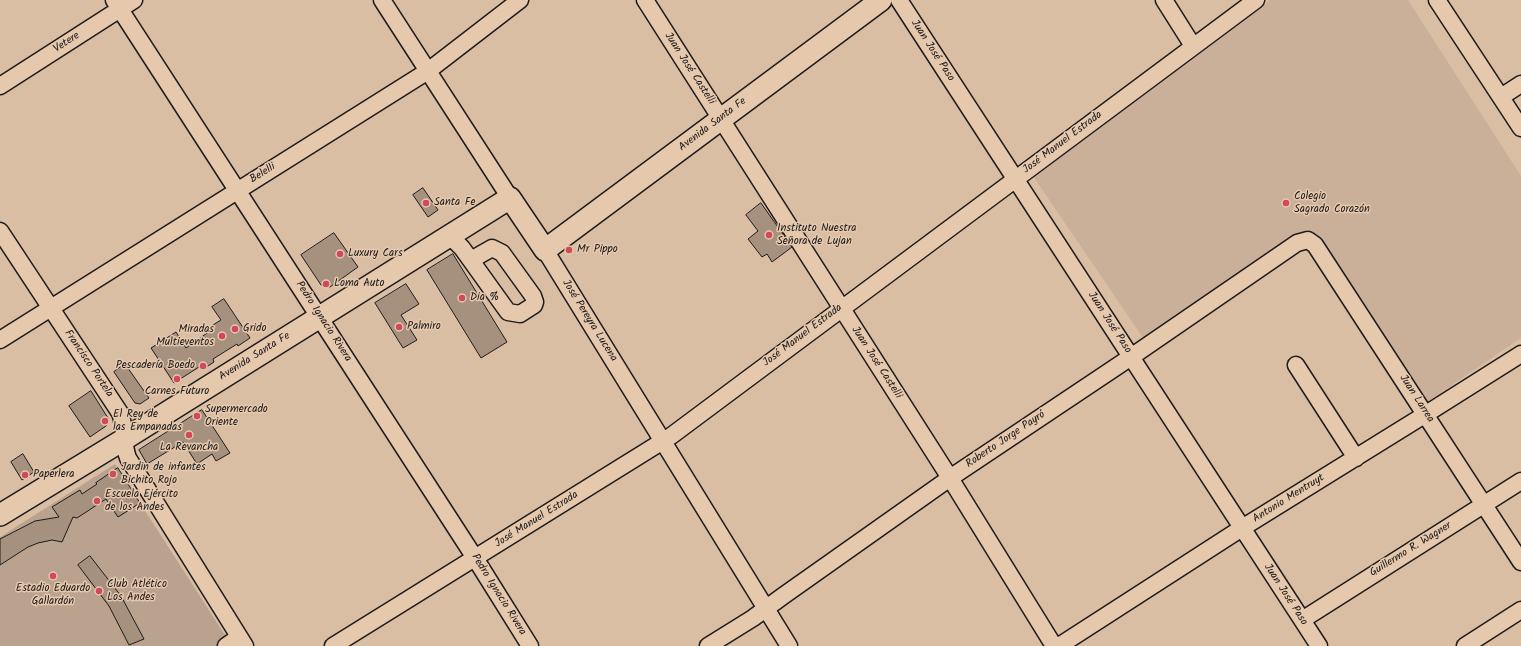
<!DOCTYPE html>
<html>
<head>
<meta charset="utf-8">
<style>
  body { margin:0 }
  canvas { display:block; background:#dabea4 }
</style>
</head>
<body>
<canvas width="1521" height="646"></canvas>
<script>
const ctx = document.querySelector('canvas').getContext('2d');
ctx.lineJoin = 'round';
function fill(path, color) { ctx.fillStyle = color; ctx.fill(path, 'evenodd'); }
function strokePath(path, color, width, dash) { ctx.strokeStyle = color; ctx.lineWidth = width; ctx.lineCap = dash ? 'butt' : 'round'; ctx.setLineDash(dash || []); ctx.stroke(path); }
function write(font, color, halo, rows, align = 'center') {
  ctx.font = font + ' Kalam,sans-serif'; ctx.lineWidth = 3; ctx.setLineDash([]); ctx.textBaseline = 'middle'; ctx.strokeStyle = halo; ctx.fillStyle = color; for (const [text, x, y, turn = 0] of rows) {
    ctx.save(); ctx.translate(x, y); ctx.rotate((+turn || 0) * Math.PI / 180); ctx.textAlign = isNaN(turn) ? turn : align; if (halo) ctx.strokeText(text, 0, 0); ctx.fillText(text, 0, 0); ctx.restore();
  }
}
fill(new Path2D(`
  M1270 0H1408L1521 176V338L1427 402 1308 229 1143 338 1033 176Z`), '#cab099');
fill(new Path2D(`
  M115 464 232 646H0V537Z`), '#baa38e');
const building = new Path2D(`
  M423 188 438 210 428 217 413 195Z
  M761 203 792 247 772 262 767 254 762 257 748 239 758 231 746 215Z
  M334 233 358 267 330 287 321 285 301 255Z
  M453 254 507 342 481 358 427 270Z
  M406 284 419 304 401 315 417 340 403 348 375 303Z
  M224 299 250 338 238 346 237 344 213 359 214 362 202 370 199 367 174 383 151 348 176 332 186 348 210 331 208 328 221 320 212 307Z
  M125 364 149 398 140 404 135 403 114 372Z
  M91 391 108 418 106 426 90 437 69 406Z
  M202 410 230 453 216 461 212 454 197 464 183 442 147 464 139 450Z
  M23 454 34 472 22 480 11 462Z
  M118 468 140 503 118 517 106 499 77 518 73 517 62 542 52 540 38 543 28 547 0 565V539L35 521 59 517 52 507 80 490 82 494 97 484 96 483Z
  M90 556 121 596 144 639 129 645 109 606 78 565Z`);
fill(building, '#a5917e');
strokePath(building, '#1c1c1c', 1);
const minor = new Path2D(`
  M114 0 475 558 530 646
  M382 0 510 198
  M645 0 950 478 1054 646
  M899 0 1319 646
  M1164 0 1193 46
  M1437 0 1521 128
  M0 86 134 0
  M1501 97 1521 84
  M0 231 120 413C126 428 122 442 128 458L245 646
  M450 236 462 248 508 312 520 314 534 305 535 302 533 296 502 253 492 248 471 260
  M545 250 789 646
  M0 340 428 71 520 0
  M1296 365 1356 458
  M1302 620 1521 481
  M226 646 239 637
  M333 646 671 436 1256 0
  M708 646 753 618 783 596 950 478 1131 357 1297 243 1308 240 1315 245 1521 562
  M1059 646 1242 528 1426 414 1521 354
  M1465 646 1521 610`);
const major = new Path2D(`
  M0 515 123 440 510 198 545 250 881 0`);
strokePath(minor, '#1c1c1c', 19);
strokePath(major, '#1c1c1c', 24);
strokePath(minor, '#e6c8ad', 16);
strokePath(major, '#e6c8ad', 21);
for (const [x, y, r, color] of [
  [426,203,4,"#d1495b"],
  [1286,203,4,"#d1495b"],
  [769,235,4,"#d1495b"],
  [569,250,4,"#d1495b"],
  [340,254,4,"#d1495b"],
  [326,284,4,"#d1495b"],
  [462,298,4,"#d1495b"],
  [399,327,4,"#d1495b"],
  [235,329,4,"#d1495b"],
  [222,336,4,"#d1495b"],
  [203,366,4,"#d1495b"],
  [177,379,4,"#d1495b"],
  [197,416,4,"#d1495b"],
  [105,421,4,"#d1495b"],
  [189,435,4,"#d1495b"],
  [113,474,4,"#d1495b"],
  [25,475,4,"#d1495b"],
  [97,501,4,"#d1495b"],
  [53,576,4,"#d1495b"],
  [99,591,4,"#d1495b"]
]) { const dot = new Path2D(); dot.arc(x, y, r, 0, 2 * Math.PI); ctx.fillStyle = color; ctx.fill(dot); strokePath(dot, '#e6c8ad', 1.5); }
write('11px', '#1c1c1c', '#e6c8ad', [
  ["Vetere",67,43,-33],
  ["Juan José Paso",932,51,57],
  ["Juan José Castelli",689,69,57],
  ["Avenida Santa Fe",713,125,-37],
  ["José Manuel Estrada",1063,143,-37],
  ["Belelli",263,174,-32],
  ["José Pereyra Lucena",589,321,58],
  ["Pedro Ignacio Rivera",323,322,57],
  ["Juan José Paso",1109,323,57],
  ["José Manuel Estrada",803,336,-37],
  ["Avenida Santa Fe",255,357,-32],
  ["Juan José Castelli",876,363,57],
  ["Francisco Portela",88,364,56],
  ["Juan Larrea",1416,399,57],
  ["Roberto Jorge Payró",1006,440,-34],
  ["Antonio Mentruyt",1289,499,-32],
  ["José Manuel Estrada",537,520,-32],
  ["Guillermo R. Wagner",1411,550,-32],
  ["Pedro Ignacio Rivera",498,595,58],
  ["Juan José Paso",1285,595,57]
]);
write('11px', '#1c1c1c', '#e6c8ad', [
  ["Colegio",1294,197],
  ["Sagrado Corazón",1294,210],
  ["Santa Fe",434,203],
  ["Instituto Nuestra",777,229],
  ["Señora de Lujan",777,242],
  ["Mr Pippo",577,250],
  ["Luxury Cars",348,254],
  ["Loma Auto",334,284],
  ["Dia %",470,298],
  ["Palmiro",407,327],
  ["Grido",243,329],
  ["Miradas",214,330,"right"],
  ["Multieventos",214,343,"right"],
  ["Pescadería Boedo",195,366,"right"],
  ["Carnes Futuro",177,392,"center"],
  ["Supermercado",205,410],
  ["Oriente",205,423],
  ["El Rey de",113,415],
  ["las Empanadas",113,428],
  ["La Revancha",189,448,"center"],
  ["Jardin de infantes",121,468],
  ["Bichito Rojo",121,481],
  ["Paperlera",33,475],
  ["Escuela Ejército",105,495],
  ["de los Andes",105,508],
  ["Club Atlético",107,585],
  ["Los Andes",107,598],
  ["Estadio Eduardo",53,589,"center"],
  ["Gallardón",53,602,"center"]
], 'left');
</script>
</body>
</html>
